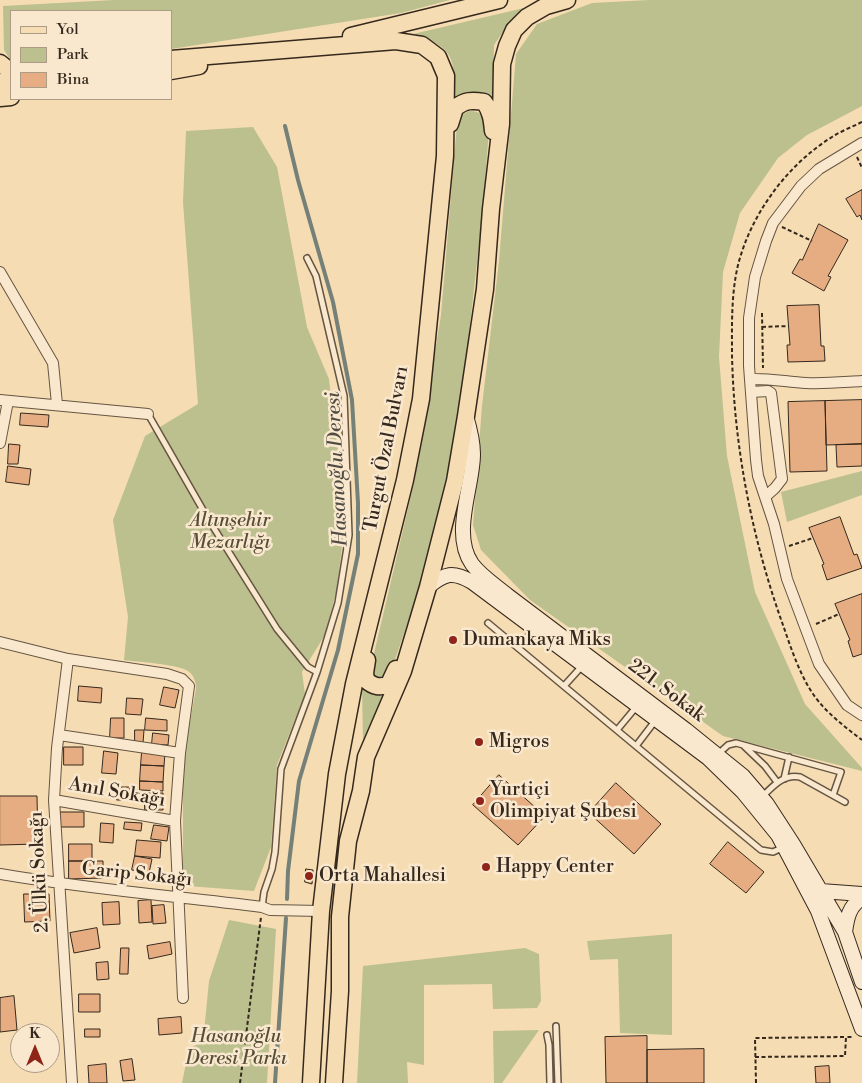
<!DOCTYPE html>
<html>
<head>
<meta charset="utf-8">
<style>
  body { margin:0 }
  #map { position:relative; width:862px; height:1083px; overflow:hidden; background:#f6dcb3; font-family:"Libre Bodoni",serif }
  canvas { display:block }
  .legend { position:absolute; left:10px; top:10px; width:162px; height:90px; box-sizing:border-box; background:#f9e8ce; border:1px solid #ab9b87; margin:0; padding:6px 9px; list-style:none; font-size:15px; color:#35281d }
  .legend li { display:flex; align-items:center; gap:10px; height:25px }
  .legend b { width:25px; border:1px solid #ab9b87 }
  .north { position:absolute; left:10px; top:1023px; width:50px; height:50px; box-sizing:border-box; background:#f9e8ce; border:1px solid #ab9b87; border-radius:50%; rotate:0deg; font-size:14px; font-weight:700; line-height:20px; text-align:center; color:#35281d }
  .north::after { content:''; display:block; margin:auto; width:18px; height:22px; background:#8f2418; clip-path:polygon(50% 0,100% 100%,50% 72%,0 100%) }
</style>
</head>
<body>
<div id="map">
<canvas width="862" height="1083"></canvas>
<ul class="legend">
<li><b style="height:6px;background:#f6dcb3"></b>Yol</li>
<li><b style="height:14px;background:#bbc08e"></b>Park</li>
<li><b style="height:14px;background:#e5ad81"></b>Bina</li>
</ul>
<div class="north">K</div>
</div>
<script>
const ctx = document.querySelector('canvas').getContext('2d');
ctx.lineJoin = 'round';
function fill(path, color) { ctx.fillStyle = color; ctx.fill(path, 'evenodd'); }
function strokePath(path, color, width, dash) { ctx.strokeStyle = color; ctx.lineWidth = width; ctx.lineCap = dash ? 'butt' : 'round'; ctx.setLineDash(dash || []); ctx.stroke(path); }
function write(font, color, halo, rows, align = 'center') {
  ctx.font = font + ' "Libre Bodoni",serif'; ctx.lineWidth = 5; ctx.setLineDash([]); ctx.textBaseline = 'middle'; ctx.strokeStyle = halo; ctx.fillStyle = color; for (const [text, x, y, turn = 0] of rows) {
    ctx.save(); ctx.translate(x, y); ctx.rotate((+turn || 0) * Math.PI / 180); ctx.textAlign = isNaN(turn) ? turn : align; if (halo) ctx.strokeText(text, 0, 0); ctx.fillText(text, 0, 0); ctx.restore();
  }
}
fill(new Path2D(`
  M114 0H450L401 13 171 49V11H11V61L4 50 3 6Z
  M649 0H862V106L807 135 778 158 740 213 723 272 719 357 727 456 755 592 805 704 862 768V771L723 736 530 600 481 550 473 525 482 406 499 261 516 54 537 24 592 3Z
  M524 8 509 23 494 45 493 98 483 94 454 102C455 59 456 48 413 34Z
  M469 111C482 111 487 117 489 129L483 209 466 360 448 471 420 587 388 680 372 678V662L414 483 441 315 457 124 459 116Z
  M253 127 277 167 307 327 329 379 334 425 342 473 345 521 337 589 325 635 302 672 305 694 277 765 271 847 254 891 187 886 183 882V759L196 689C196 682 194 675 188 671 176 664 139 662 124 660L128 617 113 520 145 436 198 404 183 202 186 131Z
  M862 471V495L787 522 781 492Z
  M362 688 372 694 385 695 363 744Z
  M229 920 276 929 267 1083H182L189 1048 203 1042 209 981Z
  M672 934V1035L620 1033 618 959 590 960 587 941Z
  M525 948 539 954 541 1001 537 1008 493 1009 492 984 424 985V1065L407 1062 408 1083H357L363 966Z
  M539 1030 502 1083H494L493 1031Z`), '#bbc08e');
strokePath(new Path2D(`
  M285 126 298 180 333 302 352 400 358 503V554L338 650 299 781 288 871 287 899
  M275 1083 286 918`), '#758078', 4);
const building = new Path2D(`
  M862 190V220L860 215 857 217 846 199Z
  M819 224 848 240 828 276 831 277 824 291 792 273 800 259 802 260Z
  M819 305 821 346H824L825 361 788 362 787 345H790L787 306Z
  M862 400V444L826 445 825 401Z
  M825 401 827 471 790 472 788 402Z
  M21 413 49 415 48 427 20 425Z
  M9 444 20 445 18 464H8Z
  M862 444V466L837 467 836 445Z
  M8 466 31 469 29 485 6 482Z
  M840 517 854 555 857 554 862 568 827 580 822 565 824 564 809 528Z
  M862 594V654L853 657 848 641 850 640 835 604Z
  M79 686 102 688 101 703 78 701Z
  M164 687 179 690 175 708 160 705Z
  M127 698 143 699 141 715 126 714Z
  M111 718H124V738H110Z
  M146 718 167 720V731L145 730Z
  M135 730H144L143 743H135Z
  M153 733 169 735 168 745 152 744Z
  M64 747H83V765H64Z
  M104 751 118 753 116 774 102 773Z
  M142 752 165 753 164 766 141 765Z
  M141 765 164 766 163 782 140 781Z
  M499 775 545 816 518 845 473 805Z
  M140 781 163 782V791L140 790Z
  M616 783 661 824 634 854 589 813Z
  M117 787H130V800H117Z
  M145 793H163V810H145Z
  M0 796H37L38 844 0 845Z
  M60 812H84V827H60Z
  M125 822 142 823 141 831 124 829Z
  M101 823 114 824 113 843 100 842Z
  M154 825 169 827 167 841 151 839Z
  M137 840 161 842 160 858 135 856Z
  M728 842 764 872 746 893 710 864Z
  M69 844H92V861H69Z
  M135 856 152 859 149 873 132 870Z
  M69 861H103V878L69 879Z
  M306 869 313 870 312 884 305 882Z
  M24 894H49L50 921 25 922Z
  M151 900 152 922 139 923 138 901Z
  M119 902 120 924 103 925 102 903Z
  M164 905 166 923 153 924 152 906Z
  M97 928 100 948 74 953 70 933Z
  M170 942 172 954 149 959 147 946Z
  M121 948H129L128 974H120Z
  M108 962 109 979 97 980 96 963Z
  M79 994H100V1012H79Z
  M14 996 17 1030 0 1032V998Z
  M181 1017 182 1033 159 1035 158 1019Z
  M85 1029H100V1037H85Z
  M647 1036V1083H606L605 1037Z
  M704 1049V1083H647V1050Z
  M132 1059 135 1080 123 1081 120 1061Z
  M106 1064 107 1083H89L88 1066Z
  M829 1066 830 1083H816L815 1067Z`);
fill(building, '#e5ad81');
strokePath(building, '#35281d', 1);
const lane = new Path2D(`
  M148 414 207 517 277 629 308 667 317 672
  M488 623 761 850 773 852 784 847
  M518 648 534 629
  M564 686 583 665
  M617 730 637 706
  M636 746 655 721
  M744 746 765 766 777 782
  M717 755 728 745 736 743 841 772 833 795
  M784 779 789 757
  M762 797C773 786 783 774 800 777L845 802
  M262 907 264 892 272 869 275 852 281 769 317 672 338 603 349 535 344 396 316 276 307 258
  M556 1026 558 1083
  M547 1035 549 1045 550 1083`);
const street = new Path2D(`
  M862 143 819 169 801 186 773 223 766 241 755 277 749 318V366L756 460 758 476 774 524 787 579 819 664 847 705 862 715
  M0 272 53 363 57 404
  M750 379C769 378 787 382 806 383 824 384 844 382 862 381
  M751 392 768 391 771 393 782 479 775 488 765 497
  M0 400 148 414
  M0 443 8 401
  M0 642 68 659 167 674 182 679 189 686 180 753 175 821 183 998
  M68 659 57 748 54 800 72 1083
  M59 735 180 753
  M54 800 175 821
  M0 874C87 889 174 896 262 907L270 910 321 911`);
const secondary = new Path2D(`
  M466 416C470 429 473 441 473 454 473 487 451 534 472 564 481 576 495 585 507 595L686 730 743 776 767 804 793 844 845 932 862 982
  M428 587C445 573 453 571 472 582L708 758 743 792 778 835 818 911 862 1029
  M821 891 862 894
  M845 932C847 918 849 906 862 898`);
const primary = new Path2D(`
  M351 36 499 0
  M171 59 396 41 422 45 438 57 446 76 445 156 421 399 405 480 354 684 337 774 321 911 311 1083
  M0 63 11 72
  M171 71 199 66
  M0 82 11 86
  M0 98 11 97
  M450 124 455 108C465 100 472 100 484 102 491 111 492 120 493 131
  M367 660 365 673 366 680C374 687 380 688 389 684L396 669
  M334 1083 340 991V917L348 841 361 791 366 757 403 671 428 587 455 481 466 416 485 289 491 209 501 124 502 64 507 46 514 30 527 17 546 6 567 0`);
strokePath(lane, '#655542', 8);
strokePath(street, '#655542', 12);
strokePath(secondary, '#35281d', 16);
strokePath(primary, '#35281d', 19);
strokePath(new Path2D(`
  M862 122C852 127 841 131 832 137 787 165 751 214 738 265 731 295 732 325 732 355 734 447 752 539 783 625 791 648 799 673 813 694 826 713 844 726 862 740
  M857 157 862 168
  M782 227 812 241
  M762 313 763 368
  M762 327 789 326
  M789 546 813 538
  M816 624 839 614
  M755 1057 845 1056 846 1037H853
  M240 1083 261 917
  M756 1083 755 1038 846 1037`), '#35281d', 2, [4, 2.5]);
strokePath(lane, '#f9e8ce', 5);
strokePath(street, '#f9e8ce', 10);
strokePath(secondary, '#f9e8ce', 14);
strokePath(primary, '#f6dcb3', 16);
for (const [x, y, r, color] of [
  [453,640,5,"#8f2418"],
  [479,742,5,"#8f2418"],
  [480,801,5,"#8f2418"],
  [486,867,5,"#8f2418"],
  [309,876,5,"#8f2418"]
]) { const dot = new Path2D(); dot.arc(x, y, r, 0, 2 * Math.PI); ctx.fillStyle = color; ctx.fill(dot); strokePath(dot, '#f9e8ce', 2); }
write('19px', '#35281d', '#f9e8ce', [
  ["Turgut Özal Bulvarı",387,449,-79],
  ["221. Sokak",666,691,37],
  ["Anıl Sokağı",117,793,10],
  ["2. Ülkü Sokağı",40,872,-93],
  ["Garip Sokağı",137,875,6]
]);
write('italic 19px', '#564e39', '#f9e8ce', [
  ["Altınşehir",230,521],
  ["Mezarlığı",230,543],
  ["Hasanoğlu",236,1037],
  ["Deresi Parkı",236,1059]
]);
write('19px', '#35281d', '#f9e8ce', [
  ["Dumankaya Miks",463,640],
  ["Migros",489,742],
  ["Yurtiçi",490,790],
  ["Olimpiyat Şubesi",490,812],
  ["Happy Center",496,867],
  ["Orta Mahallesi",319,876]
], 'left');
write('italic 20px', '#504c43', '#f9e8ce', [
  ["Hasanoğlu Deresi",338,469,-93]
]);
</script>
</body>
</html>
